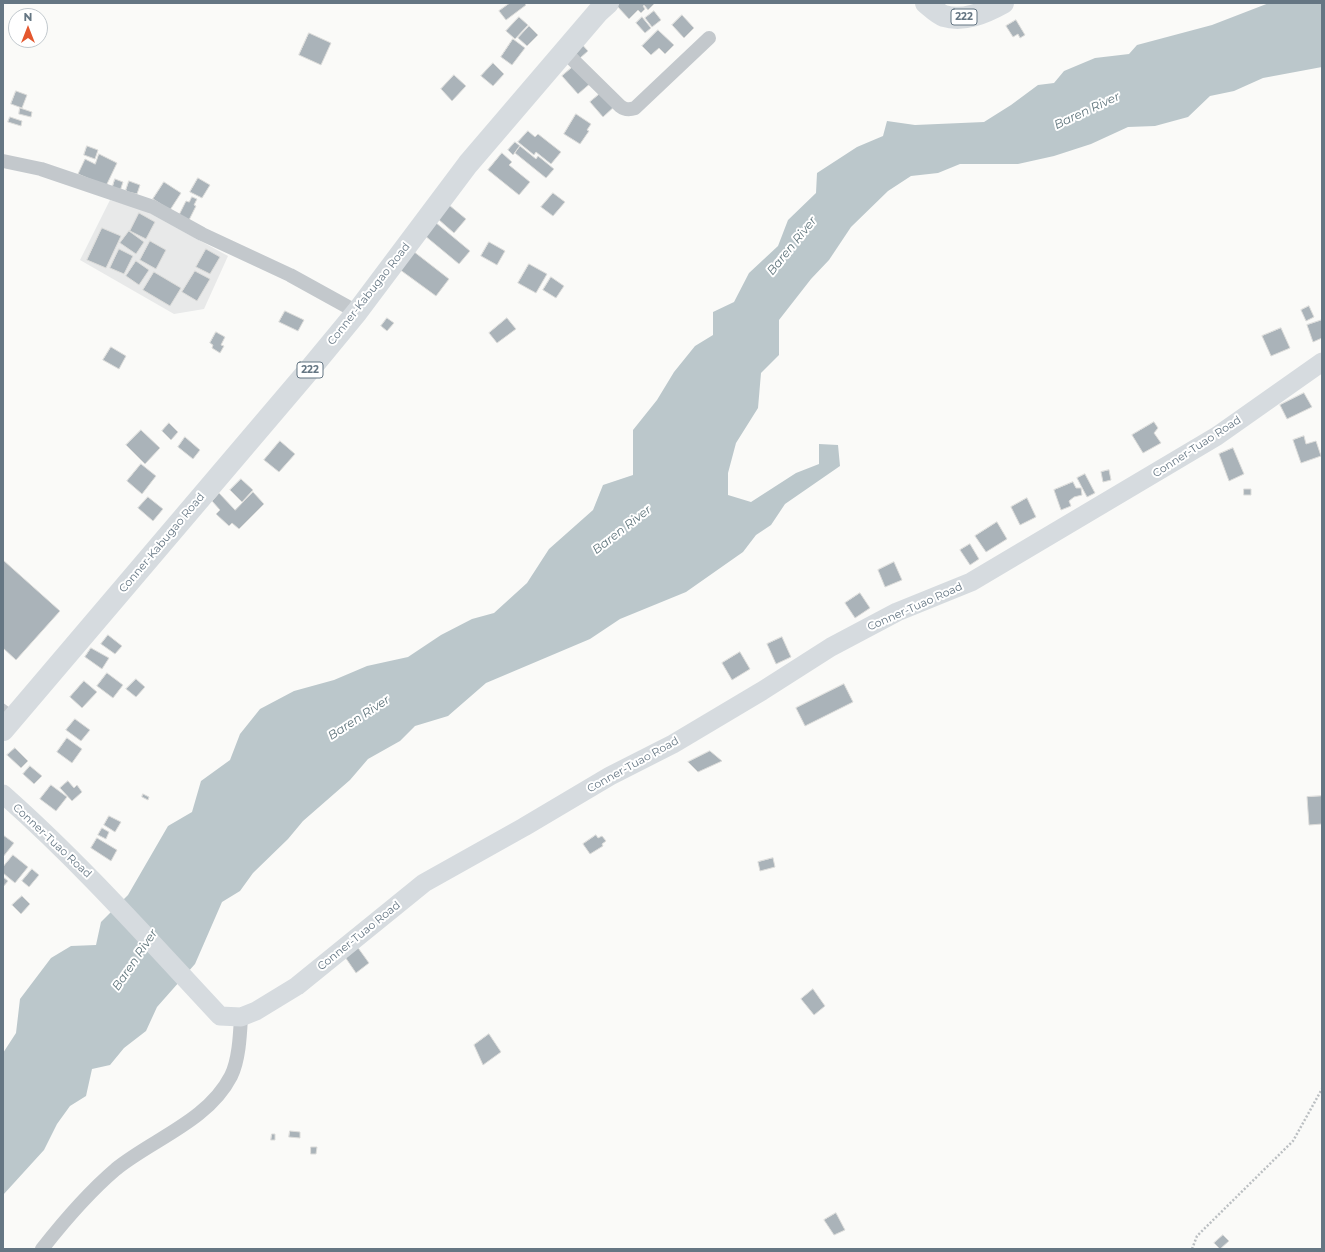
<!DOCTYPE html>
<html>
<head>
<meta charset="utf-8">
<style>
  body { margin:0 }
  #map { position:relative; width:1325px; height:1252px; overflow:hidden; background:#fafaf8; font-family:Montserrat,sans-serif }
  canvas { display:block }
  .frame { position:absolute; inset:0; border:4px solid #657683; pointer-events:none }
  .north { position:absolute; left:8px; top:8px; width:40px; height:40px; box-sizing:border-box; background:#fff; border:1px solid #c1c8cd; border-radius:50%; rotate:0deg; font-size:11px; font-weight:700; line-height:16px; text-align:center; color:#657683 }
  .north::after { content:''; display:block; margin:auto; width:14px; height:18px; background:#e4572e; clip-path:polygon(50% 0,100% 100%,50% 72%,0 100%) }
</style>
</head>
<body>
<div id="map">
<canvas width="1325" height="1252"></canvas>
<div class="frame"></div>
<div class="north">N</div>
</div>
<script>
const ctx = document.querySelector('canvas').getContext('2d');
ctx.lineJoin = 'round';
function fill(path, color) { ctx.fillStyle = color; ctx.fill(path, 'evenodd'); }
function strokePath(path, color, width, dash) { ctx.strokeStyle = color; ctx.lineWidth = width; ctx.lineCap = dash ? 'butt' : 'round'; ctx.setLineDash(dash || []); ctx.stroke(path); }
function write(font, color, halo, rows, align = 'center') {
  ctx.font = font + ' Montserrat,sans-serif'; ctx.lineWidth = 4; ctx.setLineDash([]); ctx.textBaseline = 'middle'; ctx.strokeStyle = halo; ctx.fillStyle = color; for (const [text, x, y, turn = 0] of rows) {
    ctx.save(); ctx.translate(x, y); ctx.rotate((+turn || 0) * Math.PI / 180); ctx.textAlign = isNaN(turn) ? turn : align; if (halo) ctx.strokeText(text, 0, 0); ctx.fillText(text, 0, 0); ctx.restore();
  }
}
fill(new Path2D(`
  M110 200 144 210 228 256 204 309 174 314 80 260Z`), '#e8e9e9');
fill(new Path2D(`
  M1269 3H1322V67L1263 78 1234 91 1210 96 1188 117 1155 126 1128 127 1091 144 1054 156 1018 164H960L938 173 911 176 888 191 851 227 829 260 811 279 779 320V355L761 373 758 408 736 443 728 473V495L751 502 796 473 819 464V444L838 445 840 466 785 504 771 525 756 535 743 552 686 592 620 619 590 639 486 683 448 716 415 726 400 741 368 759 350 780 303 821 288 839 253 873 240 891 222 902 195 964 157 1007 146 1031 124 1048 110 1065 92 1069 86 1096 70 1106 57 1124 44 1150 3 1195V1053L16 1033 20 999 51 958 71 946 96 945 101 922 128 895 168 826 192 812 201 781 230 760 240 734 260 709 294 691 334 680 367 666 408 657 441 635 472 619 494 613 527 583 549 549 593 510 603 485 633 475V430L657 400 674 372 695 346 713 335V312L734 302 749 273 778 246 788 220 816 193 817 173 857 147 883 136 887 121 915 125 984 122 1011 105 1038 85 1054 83 1064 71 1095 58 1129 54 1137 45 1212 25Z`), '#bbc7cb');
const building = new Path2D(`
  M510 3H524L526 5 506 20 499 11Z
  M620 3H655L648 10 644 5 643 6 645 9 641 13 638 10 629 19 617 6Z
  M654 11 661 20 652 27 645 18Z
  M682 15 694 28 684 38 672 25Z
  M519 17 528 25 515 39 506 31Z
  M642 17 651 28 645 33 636 23Z
  M1016 20 1025 35 1020 38 1018 34 1013 37 1006 26Z
  M529 26 538 35 527 46 518 38Z
  M658 30 674 45 665 54 659 48 651 55 642 46Z
  M309 33 331 43 321 65 299 55Z
  M513 39 525 48 512 65 501 57Z
  M578 40 588 51 580 58 570 47Z
  M493 63 504 74 493 86 481 76Z
  M576 64 592 82 578 94 562 76Z
  M454 75 466 86 452 101 441 89Z
  M16 91 27 95 22 108 11 104Z
  M603 91 616 105 603 117 590 102Z
  M20 108 32 112 31 117 19 114Z
  M576 114 591 124 587 130 589 131 580 144 564 134Z
  M10 117 22 121 21 126 8 122Z
  M528 131 535 137 538 134 561 152 551 164 536 152 534 155 518 142Z
  M515 142 520 146 513 155 508 150Z
  M87 146 98 150 95 159 84 155Z
  M520 146 536 159 538 156 554 169 546 178 515 153Z
  M502 153 512 162 509 165 530 182 519 195 488 170Z
  M99 154 117 163 106 186 78 174 85 159 95 164Z
  M198 178 210 185 202 198 190 192Z
  M115 179 123 182 120 191 112 189Z
  M129 181 140 185 137 194 128 192 126 190Z
  M164 182 181 193 170 210 153 199Z
  M553 193 565 202 553 216 541 207Z
  M192 197 197 199 194 205 196 206 189 220 179 215 186 201 189 202Z
  M449 205 466 219 454 233 438 219Z
  M139 213 155 222 146 239 130 231Z
  M435 222 470 251 459 264 424 235Z
  M102 228 121 236 106 268 87 260Z
  M129 231 144 242 136 254 120 243Z
  M150 241 166 250 156 269 140 260Z
  M489 242 505 251 497 265 481 256Z
  M119 249 133 256 124 274 110 268Z
  M206 249 220 257 210 274 196 267Z
  M413 251 449 279 436 296 399 269Z
  M136 261 149 270 139 285 126 276Z
  M529 264 547 274 536 293 518 283Z
  M195 271 210 279 197 301 182 292Z
  M154 272 181 288 170 306 143 290Z
  M551 277 564 286 556 298 543 290Z
  M1309 306 1314 317 1306 321 1301 310Z
  M285 311 304 320 298 331 279 322Z
  M387 318 394 323 387 331 381 326Z
  M507 318 516 329 497 343 489 333Z
  M1322 320V338L1313 342 1307 325Z
  M1281 328 1290 348 1271 356 1262 336Z
  M216 332 225 337 221 345 224 346 220 353 212 348 213 345 210 343Z
  M111 347 126 356 119 369 103 360Z
  M1304 393 1312 407 1287 419 1280 405Z
  M1154 422 1158 428 1154 433 1161 443 1143 453 1132 435Z
  M169 423 178 432 171 440 162 431Z
  M141 430 160 448 145 464 126 445Z
  M1304 436 1306 444 1316 441 1321 456 1301 463 1293 440Z
  M185 437 200 450 193 459 178 447Z
  M280 441 295 454 279 472 264 460Z
  M1233 448 1244 474 1229 481 1219 454Z
  M141 464 156 476 142 494 127 481Z
  M1109 470 1111 480 1103 482 1101 472Z
  M1085 474 1095 493 1087 497 1077 478Z
  M241 479 253 490 242 502 230 490Z
  M1073 482 1076 488H1081L1082 495 1074 497 1069 501 1071 506 1061 510 1054 490Z
  M1244 489H1251V495H1244Z
  M253 492 264 504 239 529 232 523 229 526 216 514 220 510 212 501 219 493 235 510Z
  M148 497 163 509 153 521 138 508Z
  M1027 498 1036 517 1020 525 1011 507Z
  M997 522 1007 539 986 552 975 536Z
  M970 544 979 559 970 565 960 550Z
  M3 560 60 611 16 660 3 648Z
  M894 562 902 580 885 587 878 570Z
  M860 593 870 608 855 618 845 603Z
  M108 635 122 646 115 654 101 644Z
  M782 637 791 657 776 664 767 644Z
  M91 648 109 658 102 669 85 657Z
  M740 652 750 669 732 680 722 663Z
  M107 673 123 685 113 698 97 686Z
  M136 679 145 687 136 697 126 689Z
  M84 681 97 692 82 708 70 697Z
  M844 684 853 702 805 726 796 708Z
  M75 719 90 730 81 741 66 730Z
  M67 738 82 749 72 763 57 752Z
  M15 748 28 761 21 768 7 755Z
  M710 751 722 761 698 772 688 762Z
  M30 766 42 776 34 784 23 774Z
  M68 781 74 788 77 785 82 792 72 801 60 788Z
  M51 785 67 797 56 811 40 799Z
  M143 794 149 797 148 800 142 797Z
  M1322 796V824L1309 825 1307 797Z
  M109 816 121 822 115 832 104 825Z
  M102 828 109 832 106 839 98 835Z
  M3 835 14 843 3 857Z
  M596 835 598 838 602 836 606 841 602 844 603 846 590 854 583 844Z
  M97 838 117 850 111 861 91 848Z
  M13 855 28 867 15 883 3 873V867Z
  M773 858 775 867 760 871 758 862Z
  M32 869 39 875 29 887 22 881Z
  M3 877 8 881 3 887Z
  M22 896 30 904 21 914 12 905Z
  M356 945 369 963 356 973 343 954Z
  M813 989 825 1006 814 1015 801 999Z
  M489 1034 501 1052 483 1065 474 1045Z
  M290 1131 300 1132V1138L289 1137Z
  M272 1134H275V1140H271Z
  M311 1147H317L316 1154H311Z
  M836 1213 845 1230 834 1235 824 1220Z
  M1223 1235 1229 1241 1220 1249 1214 1243Z`);
fill(building, '#aab3b9');
strokePath(building, '#dcdcda', 1);
strokePath(new Path2D(`
  M1192 1249 1197 1236 1293 1141 1322 1089`), '#bbbfc2', 2.5, [2, 2]);
strokePath(new Path2D(`
  M3 707 14 715`), '#c3c8cc', 7);
strokePath(new Path2D(`
  M564 51 620 106C625 110 629 110 635 108L709 38
  M3 161 41 169 153 207 202 234 290 275 357 312
  M42 1249C64 1221 89 1192 116 1169 153 1139 208 1121 231 1076 239 1060 240 1035 241 1017`), '#c3c8cc', 14);
strokePath(new Path2D(`
  M3 794C81 863 149 940 220 1016L241 1017 256 1011 297 986 424 883 524 827 610 776 673 744 762 691 831 647 897 612 971 582 1217 436 1322 362`), '#d6dbdf', 19);
strokePath(new Path2D(`
  M926 3C931 7 938 14 944 16 964 22 985 13 1003 3
  M3 730 310 369 357 312 468 164 598 12 608 3`), '#d6dbdf', 22);
for (const [x, y, w] of [
  [964,17,26],
  [310,370,26]
]) { const box = new Path2D(); box.roundRect(x - w / 2, y - 8, w, 16, 3); ctx.fillStyle = '#fff'; ctx.fill(box); strokePath(box, '#657683', 1); }
write('bold 10px', '#657683', null, [
  ["222",964,17],
  ["222",310,370]
]);
write('11px', '#657683', '#fff', [
  ["Conner-Kabugao Road",369,294,-52],
  ["Conner-Tuao Road",1197,447,-33],
  ["Conner-Kabugao Road",162,543,-50],
  ["Conner-Tuao Road",915,607,-24],
  ["Conner-Tuao Road",633,765,-29],
  ["Conner-Tuao Road",52,841,43],
  ["Conner-Tuao Road",359,936,-39]
]);
write('italic 12px', '#60757c', '#fff', [
  ["Baren River",1087,111,-25],
  ["Baren River",792,246,-51],
  ["Baren River",622,530,-38],
  ["Baren River",359,718,-33],
  ["Baren River",135,960,-56]
]);
</script>
</body>
</html>
